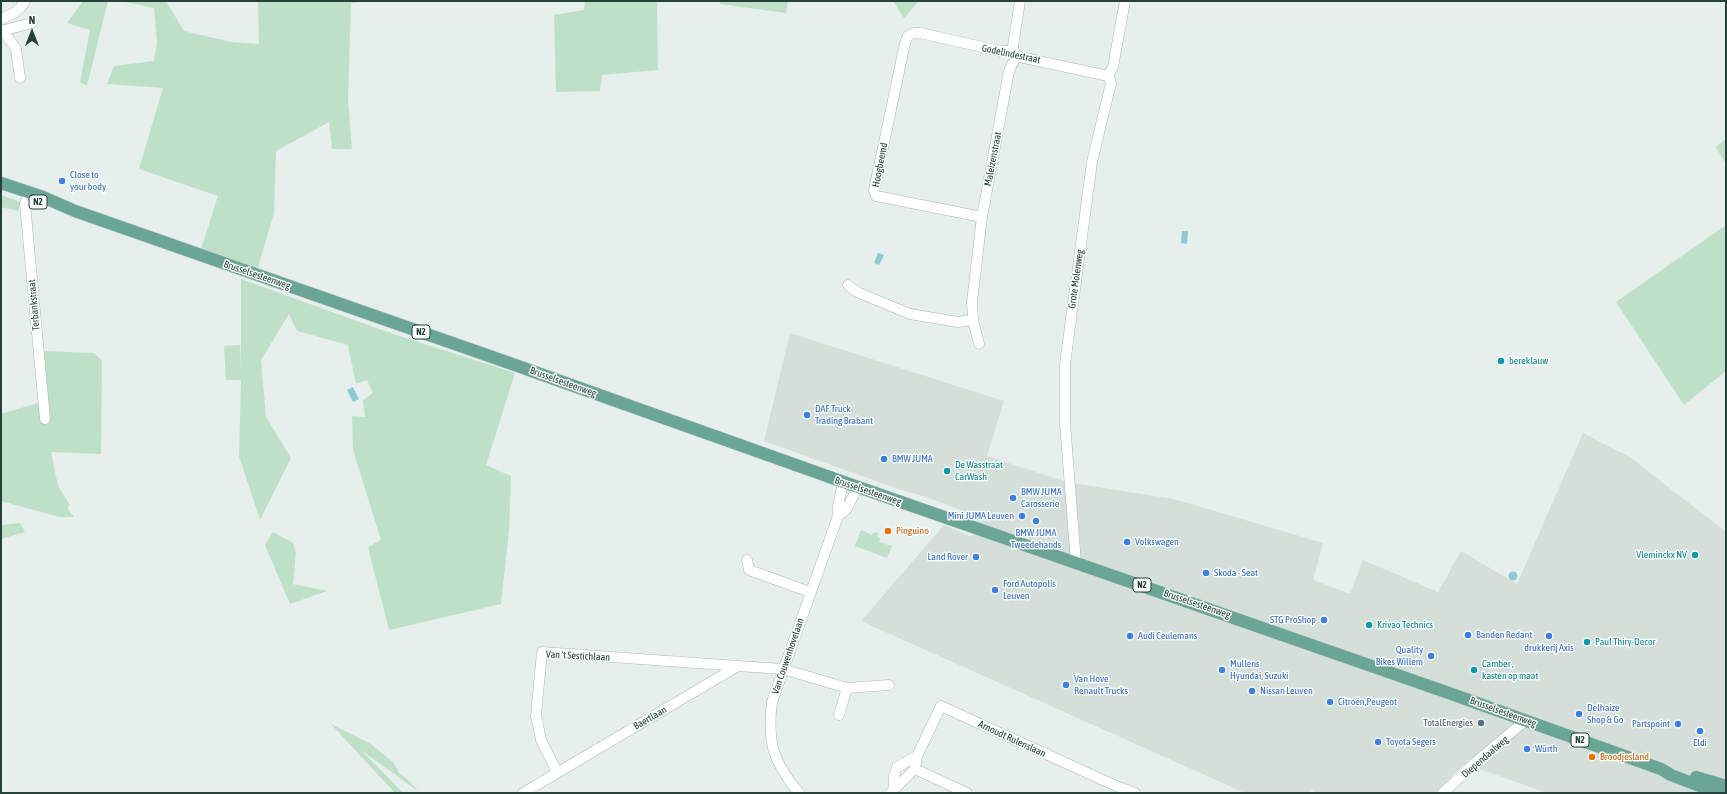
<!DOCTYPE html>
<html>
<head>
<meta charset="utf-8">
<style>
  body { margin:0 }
  #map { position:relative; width:1727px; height:794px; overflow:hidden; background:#e6efeb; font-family:"Asap Condensed",sans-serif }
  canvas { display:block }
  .frame { position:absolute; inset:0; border:2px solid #24423a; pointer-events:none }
  .north { position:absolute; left:12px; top:12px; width:40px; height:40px; -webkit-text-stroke:3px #f7fbf9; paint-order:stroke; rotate:0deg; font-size:11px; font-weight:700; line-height:16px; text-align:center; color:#24423a }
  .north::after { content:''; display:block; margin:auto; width:14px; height:18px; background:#24423a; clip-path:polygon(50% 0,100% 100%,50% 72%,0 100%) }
</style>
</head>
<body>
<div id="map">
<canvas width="1727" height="794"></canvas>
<div class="frame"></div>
<div class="north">N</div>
</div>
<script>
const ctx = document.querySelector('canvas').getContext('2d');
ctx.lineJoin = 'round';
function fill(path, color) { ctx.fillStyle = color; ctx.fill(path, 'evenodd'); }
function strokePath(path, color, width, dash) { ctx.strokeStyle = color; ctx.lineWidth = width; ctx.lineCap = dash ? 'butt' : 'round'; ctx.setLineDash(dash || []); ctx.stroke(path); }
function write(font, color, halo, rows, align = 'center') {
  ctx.font = font + ' "Asap Condensed",sans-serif'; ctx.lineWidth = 3; ctx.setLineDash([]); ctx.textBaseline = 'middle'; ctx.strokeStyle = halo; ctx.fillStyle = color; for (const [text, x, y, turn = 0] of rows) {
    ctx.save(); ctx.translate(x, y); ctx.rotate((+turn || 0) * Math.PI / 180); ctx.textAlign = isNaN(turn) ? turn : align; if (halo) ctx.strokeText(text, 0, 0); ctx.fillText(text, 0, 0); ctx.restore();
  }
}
fill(new Path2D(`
  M790 333 1004 401 987 456 1066 482 1174 499 1323 543 1313 580 1350 594 1363 560 1438 592 1461 551 1517 584 1583 433 1630 457 1726 532V780L1721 793H1547L1477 768 1471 759 1452 775 1453 776 1435 793H1315L1312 790 1309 793H1245L861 621 944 525 972 537 979 517 926 497 901 490 764 441 757 452 764 441Z`), '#d4dfda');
fill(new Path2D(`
  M83 1H108L87 86 80 82 90 30 67 23Z
  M120 1H166L184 31 231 42 259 44 258 1H367L351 3 348 100 352 149H332L329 122 276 151 274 213 257 270 200 252 218 196 139 169 163 88 107 84 114 66 154 61 157 43 154 8Z
  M585 1H657L658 70 602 75 600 91 556 92 554 15 584 10Z
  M719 1H788L786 13 720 4Z
  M893 1H919L904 18Z
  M1726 139V164L1716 147Z
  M1 195 21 202 18 211 1 207Z
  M1726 225V371L1684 405 1616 302Z
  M241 279 393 334 515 373 486 465 511 476 509 530 501 604 389 630 368 547 381 540 353 450 352 416 365 417 363 400 373 393 367 380 356 384 348 345 297 331 289 314 261 360 266 417 291 458 260 520 239 456 241 380H226L224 346 240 345 241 367Z
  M44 351 94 353 102 361 101 454 51 452 58 486 70 505 67 508 74 517H59L1 501V414L41 402 42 353Z
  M20 523 25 532 1 539V525Z
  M861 530 872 535 874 532 878 533 877 537 880 538 879 542 892 546 887 558 855 546Z
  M273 532 293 543 296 553 293 584 327 591 290 604 265 545Z
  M331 724 371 744 394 763 399 773 409 781 418 791 361 750 403 793H395Z`), '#bfe0c8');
fill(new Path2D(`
  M1182 231H1188L1187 244 1181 243Z
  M878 253 884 255 879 265 874 263Z
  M353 387 359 399 353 402 347 390Z
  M1508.5 576a4.5 4.5 0 1 1 9 0a4.5 4.5 0 1 1-9 0Z`), '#8ec9d4');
const minor = new Path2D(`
  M1 19C11 15 20 11 25 1
  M1 31 32 23
  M3 31 16 49 20 78
  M1108 76 1113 67 1125 1
  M29 192 25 204 45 419
  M982 217 876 196 874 190 905 43 908 36 914 33H920L1000 51H1008L1020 57 1108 76
  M848 285 857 292 910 314 958 322 973 320
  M979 344 973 320 972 302 982 217 1009 71 1015 58 1013 46 1020 1
  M838 516 846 510 858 487
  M747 560 749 570 810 592
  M1076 563 1065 423V364L1092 162 1111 83 1108 76
  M847 688 889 685
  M915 769 917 756 941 706 1116 786 1135 793
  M557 772 541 740 536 715 542 652 738 666
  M894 789V776L897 767 917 756
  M523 793 738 666 783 669 847 688 839 715
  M799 793C773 762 767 742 772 702L838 516V507L843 482
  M890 793 915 769 967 793
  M1443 793 1477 761 1526 720`);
const major = new Path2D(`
  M1 183 43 197 75 211 515 365 838 480 1446 692 1661 769 1671 775 1718 793
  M1696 777 1726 786`);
strokePath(minor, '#a8b8b2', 11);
strokePath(major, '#c2cac8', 13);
strokePath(minor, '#fff', 10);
strokePath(major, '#6aa596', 12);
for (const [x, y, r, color] of [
  [62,181,4,"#3f7fe0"],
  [1501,361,4,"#0f9aa8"],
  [807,415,4,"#3f7fe0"],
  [884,459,4,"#3f7fe0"],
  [947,471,4,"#0f9aa8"],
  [1013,498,4,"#3f7fe0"],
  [1022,516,4,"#3f7fe0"],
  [1036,521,4,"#3f7fe0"],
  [888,531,4,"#e8710a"],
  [1127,542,4,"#3f7fe0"],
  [1695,555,4,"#0f9aa8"],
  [976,557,4,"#3f7fe0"],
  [1206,573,4,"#3f7fe0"],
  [995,590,4,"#3f7fe0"],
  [1324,620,4,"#3f7fe0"],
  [1369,625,4,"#0f9aa8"],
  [1468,635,4,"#3f7fe0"],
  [1130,636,4,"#3f7fe0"],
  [1549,636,4,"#3f7fe0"],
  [1587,642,4,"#0f9aa8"],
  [1431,656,4,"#3f7fe0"],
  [1222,670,4,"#3f7fe0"],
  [1474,670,4,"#0f9aa8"],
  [1066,685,4,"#3f7fe0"],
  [1252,691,4,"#3f7fe0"],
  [1330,702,4,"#3f7fe0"],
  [1579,714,4,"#3f7fe0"],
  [1481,723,4,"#5c6f8a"],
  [1678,724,4,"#3f7fe0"],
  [1700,731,4,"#3f7fe0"],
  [1378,742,4,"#3f7fe0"],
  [1527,749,4,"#3f7fe0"],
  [1592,757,4,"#e8710a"]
]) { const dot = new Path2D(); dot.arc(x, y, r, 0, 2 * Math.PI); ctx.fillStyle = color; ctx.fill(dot); strokePath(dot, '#f7fbf9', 1.5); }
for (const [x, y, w] of [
  [38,202,18],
  [421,332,18],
  [1142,585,18],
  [1580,740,18]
]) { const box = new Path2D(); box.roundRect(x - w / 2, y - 7, w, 14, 3); ctx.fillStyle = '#f7fbf9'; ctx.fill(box); strokePath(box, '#24423a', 1); }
write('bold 9px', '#24423a', null, [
  ["N2",38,202],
  ["N2",421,332],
  ["N2",1142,585],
  ["N2",1580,740]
]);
write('10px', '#24423a', '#f7fbf9', [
  ["Godelindestraat",1011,54,12],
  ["Maleizenstraat",993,159,-79],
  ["Hoogbeemd",880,165,-79],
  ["Brusselsesteenweg",257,275,19],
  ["Grote Molenweg",1076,279,-82],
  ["Terbankstraat",34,305,-95],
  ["Brusselsesteenweg",563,382,20],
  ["Brusselsesteenweg",868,491,19],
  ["Brusselsesteenweg",1197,604,19],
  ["Van 't Sestichlaan",578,656,3],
  ["Van Couwenhovelaan",788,656,-71],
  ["Brusselsesteenweg",1503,712,20],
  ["Baertlaan",650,718,-30],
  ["Arnoudt Rulenslaan",1012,739,25],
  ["Diependaalweg",1485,757,-41]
]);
write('10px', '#366cbe', '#f7fbf9', [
  ["Close to",70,175],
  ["your body",70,187],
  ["DAF Truck",815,409],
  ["Trading Brabant",815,421],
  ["BMW JUMA",892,459],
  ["BMW JUMA",1021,492],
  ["Carosserie",1021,504],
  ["Mini JUMA Leuven",1014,516,"right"],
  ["BMW JUMA",1036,533,"center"],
  ["Tweedehands",1036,545,"center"],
  ["Volkswagen",1135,542],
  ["Land Rover",968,557,"right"],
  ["Skoda - Seat",1214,573],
  ["Ford Autopolis",1003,584],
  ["Leuven",1003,596],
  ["STG ProShop",1316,620,"right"],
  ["Banden Redant",1476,635],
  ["Audi Ceulemans",1138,636],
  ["drukkerij Axis",1549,648,"center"],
  ["Quality",1423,650,"right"],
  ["Bikes Willem",1423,662,"right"],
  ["Mullens",1230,664],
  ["Hyundai, Suzuki",1230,676],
  ["Van Hove",1074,679],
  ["Renault Trucks",1074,691],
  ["Nissan Leuven",1260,691],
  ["Citroën,Peugeot",1338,702],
  ["Delhaize",1587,708],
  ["Shop & Go",1587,720],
  ["Partspoint",1670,724,"right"],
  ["Toyota Segers",1386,742],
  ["Eldi",1700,743,"center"],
  ["Würth",1535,749]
], 'left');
write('10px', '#0d838f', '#f7fbf9', [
  ["bereklauw",1509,361],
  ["De Wasstraat",955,465],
  ["CarWash",955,477],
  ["Vleminckx NV",1687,555,"right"],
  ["Krivao Technics",1377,625],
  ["Paul Thiry-Decor",1595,642],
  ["Camber ,",1482,664],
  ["kasten op maat",1482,676]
], 'left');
write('10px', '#c56008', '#f7fbf9', [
  ["Pinguino",896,531],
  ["Broodjesland",1600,757]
], 'left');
write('10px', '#4e5e75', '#f7fbf9', [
  ["TotalEnergies",1473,723]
], 'right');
</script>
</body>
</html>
